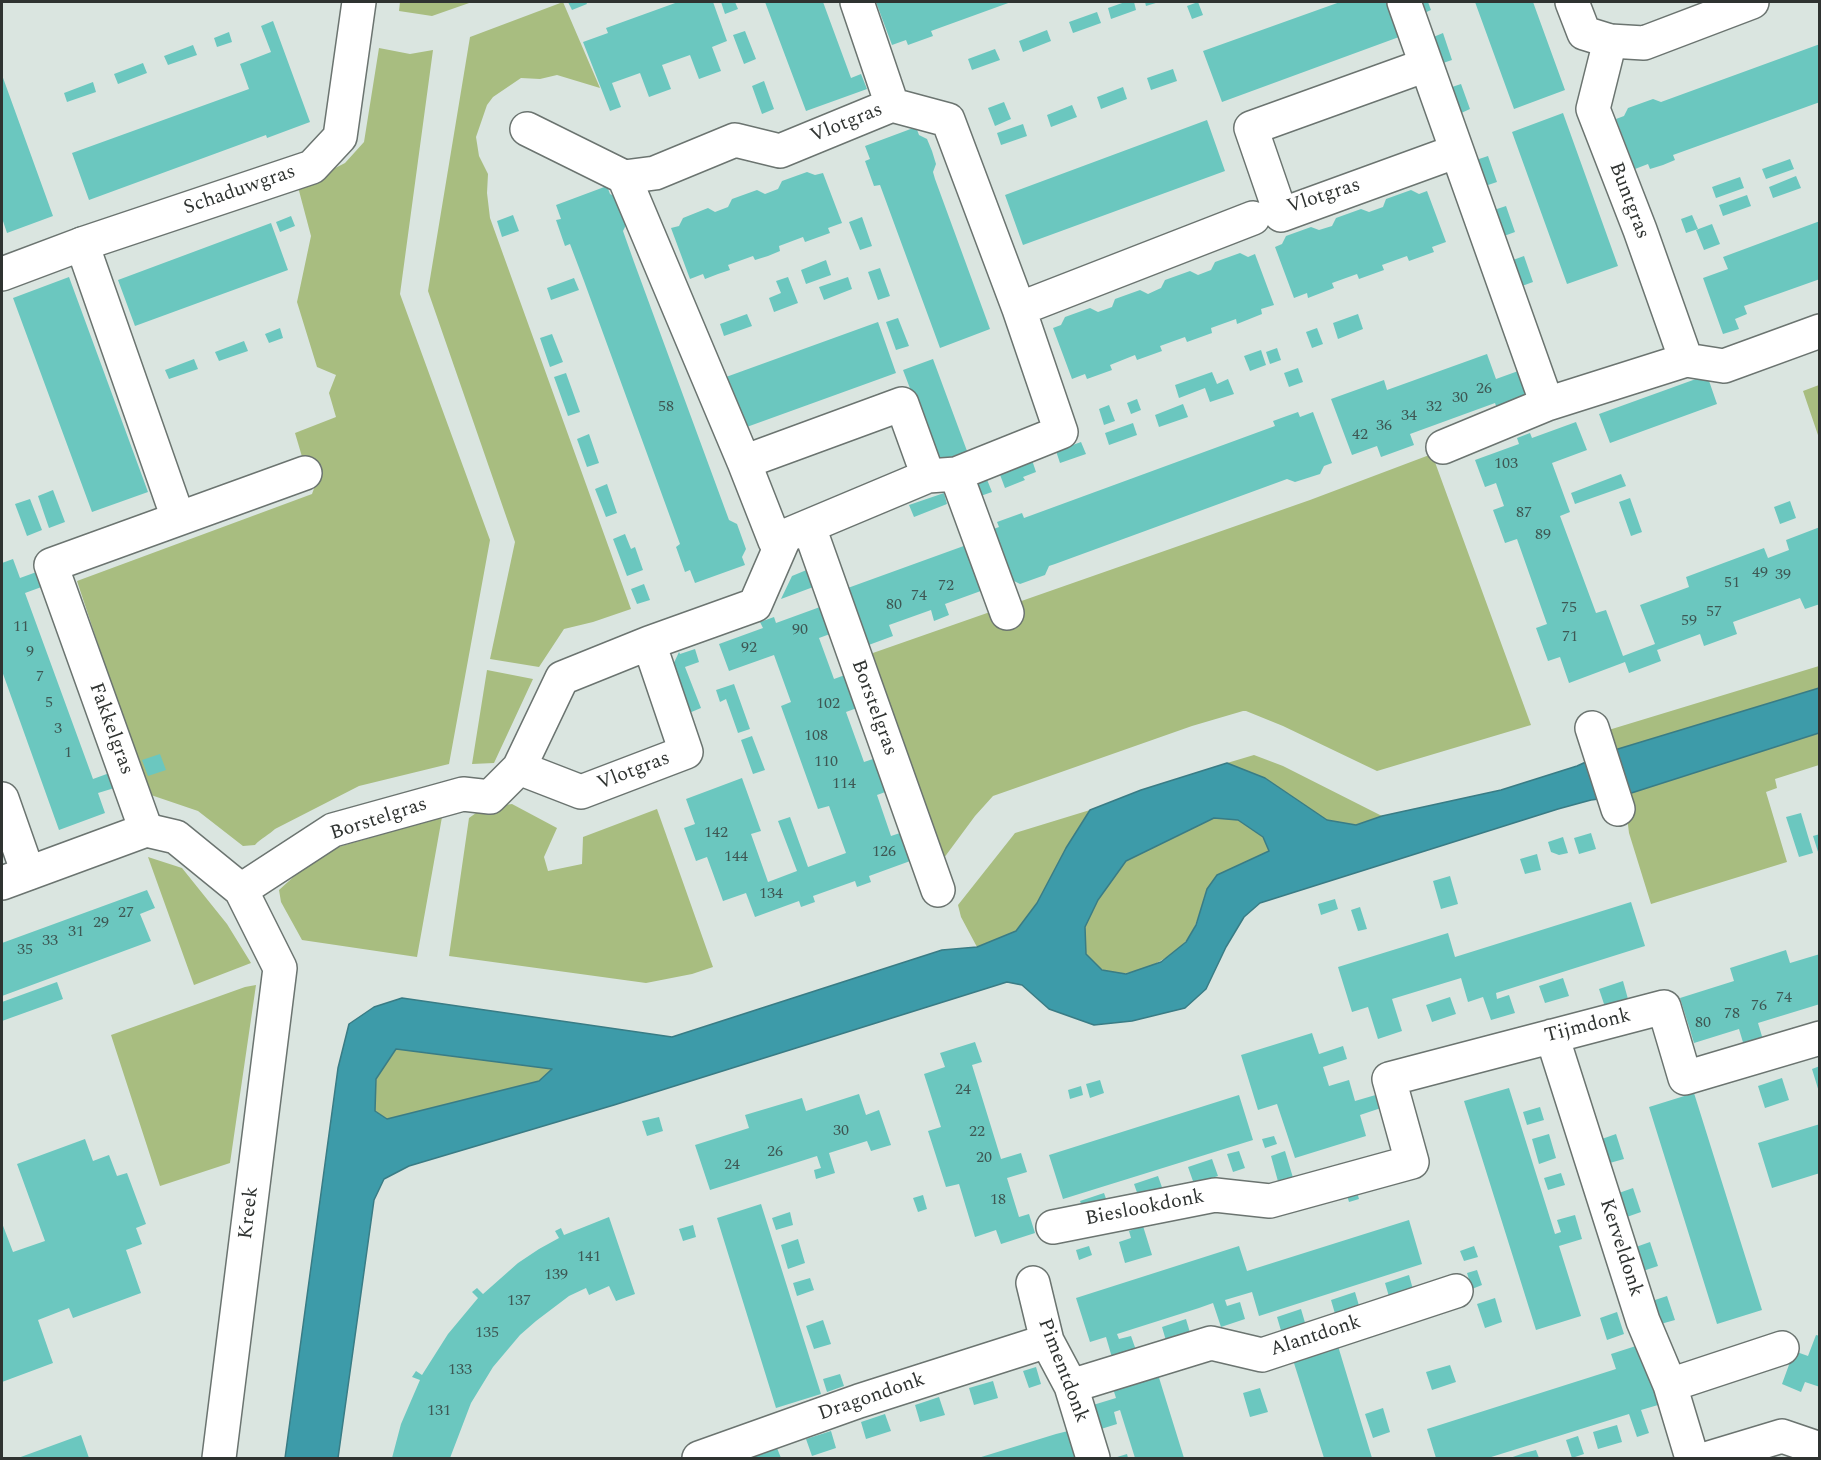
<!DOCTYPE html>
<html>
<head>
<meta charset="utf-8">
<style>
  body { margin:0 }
  #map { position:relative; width:1821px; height:1460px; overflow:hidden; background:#dae5e0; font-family:Spectral,serif }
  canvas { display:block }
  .frame { position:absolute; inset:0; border:3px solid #2f3331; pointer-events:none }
</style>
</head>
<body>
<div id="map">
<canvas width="1821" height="1460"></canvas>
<div class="frame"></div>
</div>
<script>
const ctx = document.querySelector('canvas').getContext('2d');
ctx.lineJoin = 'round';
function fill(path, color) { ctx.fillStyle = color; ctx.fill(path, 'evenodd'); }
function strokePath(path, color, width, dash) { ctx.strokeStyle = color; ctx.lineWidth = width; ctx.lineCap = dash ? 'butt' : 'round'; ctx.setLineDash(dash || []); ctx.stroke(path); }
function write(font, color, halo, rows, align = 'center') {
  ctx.font = font + ' Spectral,serif'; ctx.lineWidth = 5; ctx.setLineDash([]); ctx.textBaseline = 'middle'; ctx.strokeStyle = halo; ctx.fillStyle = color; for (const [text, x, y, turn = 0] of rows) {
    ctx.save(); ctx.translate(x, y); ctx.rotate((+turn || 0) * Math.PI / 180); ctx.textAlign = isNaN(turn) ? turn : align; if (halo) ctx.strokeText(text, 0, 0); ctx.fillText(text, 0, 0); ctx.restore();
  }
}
fill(new Path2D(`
  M400 2H472L432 16 399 11Z
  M563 2 600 88 557 75 540 79 521 78 493 97 487 105 476 137 479 156 488 174 487 193 490 218 631 609 593 622 564 629 539 667 490 659 515 542 428 291 470 37Z
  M379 48 410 54 433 50 400 294 490 540 449 764 359 786 275 829C269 835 261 838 255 845L243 846 198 811 148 794 77 581 312 494 322 466 303 460 295 433 336 417 329 393 336 375 317 367 297 302 311 236 298 187 345 163 364 142Z
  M1819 385H1820L1819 438 1803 391Z
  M1432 454 1531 725 1377 771 1283 726 1246 711H1243L1192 726 993 796 975 816 941 862 870 654 1310 500Z
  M1819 666V688L1608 752 1602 732Z
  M487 670 533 679 494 763 472 764Z
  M1819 733V765L1775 779 1777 788 1766 792 1787 862 1651 904 1629 833 1626 809 1622 796Z
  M1254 755 1283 766 1382 816 1356 825 1327 820 1265 778 1227 763Z
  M512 804 557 828 544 857 548 871 582 864 583 837 657 809 713 967 692 974 646 983 449 956 469 818 483 808Z
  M1090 810 1066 848 1037 903 1016 931 977 947 961 917 958 905 1015 833Z
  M442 817 417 957 302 940 281 902 279 890 321 852Z
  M1214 818 1238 820 1263 837 1269 851 1256 858 1207 889C1201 906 1198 926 1186 941 1170 960 1127 982 1103 970 1097 967 1091 958 1086 954L1084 927 1098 900 1125 861Z
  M148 857 182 868 227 924 251 963 194 985Z
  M256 985 230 1163 160 1186 111 1035 245 987Z
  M396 1049 553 1069 539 1081 387 1119 375 1111 376 1079Z`), '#a8bd80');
const water = new Path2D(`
  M1819 688V733L1622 796 1591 800 1558 809 1260 903 1244 917 1226 947 1206 989 1185 1008 1132 1021 1094 1025 1049 1009 1022 985 1007 982 614 1105 409 1166 384 1179 374 1200 338 1458H285L338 1068 349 1024 374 1007 402 998 672 1037 942 950 977 947 1016 931 1037 903 1066 848 1090 810 1141 790 1227 763 1265 778 1327 820 1356 825 1382 816 1501 790 1577 766 1608 752ZM1214 818 1238 820 1263 837 1269 851 1217 875 1207 889 1196 925 1186 942 1161 962 1126 974 1102 970 1086 954 1085 927 1098 900 1126 861ZM396 1049 552 1069 539 1081 387 1119 375 1111 376 1079Z`);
fill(water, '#3d9ba9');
strokePath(water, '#397c85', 1.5);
fill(new Path2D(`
  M568 2H586L587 4 572 10Z
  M678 2H713L727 41 712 47 721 71 699 79 690 55 662 65 671 89 649 97 640 73 612 83 621 107 610 111 583 42 608 33 606 28Z
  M721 2H735L738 9 725 14Z
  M765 2H823L851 78 861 74 867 89 806 111Z
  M876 2H1011L931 31 933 36 908 45 906 40 892 45Z
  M1125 2H1134L1136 10 1111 19 1108 8Z
  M1145 2H1159L1146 6Z
  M1198 2 1203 15 1192 19 1187 6Z
  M1340 2H1386L1399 37 1222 102 1203 51Z
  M1414 2H1428L1431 10 1420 15Z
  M1475 2H1533L1565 90 1514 109Z
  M1097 12 1101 23 1073 33 1069 22Z
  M273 21 310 122 267 138 266 135 89 200 72 153 249 89 240 64 271 52 261 26Z
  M1047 30 1051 41 1023 52 1019 41Z
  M745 31 756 59 744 64 733 35Z
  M229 32 232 42 217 47 214 38Z
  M1443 33 1452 60 1440 64 1431 38Z
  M1820 44V102L1673 155 1675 160 1663 165 1650 169 1648 164 1635 169 1616 119 1624 116 1628 108 1653 99 1661 102Z
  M193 45 197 55 168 65 164 56Z
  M995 49 1000 60 972 70 968 59Z
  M143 63 147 73 118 84 114 74Z
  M1173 69 1177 81 1151 90 1147 78Z
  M2 75 53 216 7 233 2 218Z
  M764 81 774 109 762 114 752 86Z
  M93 82 96 92 67 102 64 93Z
  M1461 84 1470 109 1459 114 1449 88Z
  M1123 87 1127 99 1101 109 1097 97Z
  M1004 102 1011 119 995 126 988 108Z
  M1072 105 1077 117 1051 127 1047 115Z
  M1563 113 1618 266 1567 284 1512 132Z
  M1207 120 1225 171 1023 245 1005 195Z
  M1023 124 1027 136 1001 145 997 133Z
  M916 127 919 135 927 139 932 151 936 164 933 172 935 179 990 329 940 348 880 185 874 186 865 161 870 159 865 146Z
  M1488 156 1497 182 1485 186 1476 160Z
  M1790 159 1794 169 1766 179 1762 169Z
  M807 172 815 175 823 173 842 223 828 228 830 233 805 242 803 237 779 246 780 251 768 256 755 260 753 256 728 265 730 270 718 274 705 279 703 274 690 279 671 228 679 226 683 218 708 208 715 212 728 207 732 199 757 190 765 194 778 189 782 181Z
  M1796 176 1801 188 1773 198 1769 187Z
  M1740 177 1744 188 1716 198 1712 187Z
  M607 186 610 194 618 198 627 223 623 231 634 262 729 520 737 524 746 549 742 557 745 565 695 583 690 570 685 572 676 547 680 544 584 281 570 244 565 246 556 220 561 219 556 205Z
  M1411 190 1419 194 1427 191 1446 242 1432 247 1434 252 1409 261 1407 256 1382 265 1384 270 1359 279 1357 274 1332 283 1334 288 1308 298 1307 293 1294 298 1275 247 1282 244 1286 236 1311 227 1319 230 1332 226 1336 218 1361 209 1369 212 1383 207 1386 199Z
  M1747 195 1751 206 1723 216 1719 205Z
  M1506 206 1515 232 1504 236 1494 210Z
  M513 215 519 231 502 237 497 221Z
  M1692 215 1698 229 1686 233 1681 219Z
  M291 216 295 226 280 232 276 222Z
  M862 217 872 246 860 250 849 222Z
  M1820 221V279L1744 306 1747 314 1735 319 1739 329 1723 334 1703 278 1728 269 1723 257Z
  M271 223 288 270 135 326 118 280Z
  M1712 224 1720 244 1704 250 1696 230Z
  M1240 253 1248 257 1255 254 1274 305 1261 309 1262 314 1237 324 1236 319 1211 328 1212 333 1187 342 1185 337 1160 346 1162 351 1137 360 1135 355 1110 365 1112 370 1087 379 1085 374 1072 379 1053 328 1061 325 1065 317 1090 308 1098 312 1112 307 1115 299 1140 290 1148 294 1161 288 1165 280 1190 271 1198 275 1211 270 1215 262Z
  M1524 256 1533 282 1522 286 1513 260Z
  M826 260 831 275 806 284 801 270Z
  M880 268 890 296 878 300 868 272Z
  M69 277 148 492 92 512 13 298Z
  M788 277 798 303 774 312 769 298 781 293 776 281Z
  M848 277 852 289 824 300 819 287Z
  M574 278 579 290 551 300 547 288Z
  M747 314 752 326 724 336 720 324Z
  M1358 314 1363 329 1338 339 1333 323Z
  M898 318 909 346 896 350 886 322Z
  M878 322 896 373 744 428 726 377Z
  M280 328 283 338 269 343 265 334Z
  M1317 328 1323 344 1312 348 1306 332Z
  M552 334 563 362 550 367 540 338Z
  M244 341 248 351 219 361 215 352Z
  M1277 348 1281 360 1270 364 1266 352Z
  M1261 350 1266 365 1250 371 1244 356Z
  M1487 354 1496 379 1521 370 1532 402 1499 414 1495 403 1410 434 1414 445 1381 457 1377 446 1352 455 1331 399 1384 380 1387 390Z
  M194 359 198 369 169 379 165 370Z
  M933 359 967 451 938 462 903 370Z
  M1298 368 1303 382 1289 387 1284 373Z
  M1212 372 1217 384 1228 379 1234 394 1210 402 1205 388 1179 398 1175 385Z
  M566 373 580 412 568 416 554 377Z
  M1707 375 1717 404 1610 443 1599 414Z
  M1137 399 1141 410 1131 414 1127 403Z
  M1183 404 1188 417 1159 427 1155 415Z
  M1109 405 1115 421 1104 425 1099 409Z
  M1298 412 1300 417 1313 412 1332 463 1324 466 1320 474 1295 482 1287 479 1055 564 1049 566 1045 575 1020 584 1012 580 985 532 999 527 997 522 1022 513 1024 518 1275 426 1273 421Z
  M1576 422 1587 450 1552 463 1570 512 1560 516 1596 613 1606 610 1623 656 1655 644 1640 605 1689 587 1686 577 1764 548 1768 558 1789 550 1786 540 1820 527V604L1805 609 1800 598 1733 622 1737 634 1704 646 1700 634 1657 650 1661 661 1629 673 1625 662 1569 683 1560 657 1548 661 1536 628 1547 624 1517 539 1505 543 1493 510 1504 506 1496 483 1485 487 1475 460 1519 444 1517 438 1530 433 1532 438Z
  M1133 423 1137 435 1109 445 1105 433Z
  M589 434 599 463 587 467 577 439Z
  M1081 442 1086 454 1060 463 1056 451Z
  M1032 460 1036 472 1023 477 1025 480 1005 488 999 472Z
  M1621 474 1626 486 1575 504 1571 493Z
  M986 477 992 492 972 499 967 484Z
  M607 484 617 513 606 517 595 489Z
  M53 490 65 522 49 528 38 496Z
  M944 493 947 504 914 517 909 505Z
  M1630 498 1642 532 1631 536 1619 502Z
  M30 499 42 530 27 536 15 504Z
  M1790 501 1796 518 1780 524 1774 507Z
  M625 534 631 549 635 547 643 570 627 576 613 539Z
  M972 543 989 588 945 604 949 615 934 621 931 610 889 625 893 636 866 646 845 589Z
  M13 559 20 578 42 570 47 585 25 593 93 779 115 771 121 786 98 793 105 813 59 830 2 671V563Z
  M809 569 816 586 781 599 792 576Z
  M644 584 650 600 637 604 631 589Z
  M820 607 830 634 819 638 834 679 845 675 857 708 846 712 864 762 876 758 888 791 877 795 891 836 903 832 913 860 869 876 871 882 857 887 855 881 813 896 815 902 801 907 799 901 755 917 746 893 723 901 707 857 696 861 684 828 695 824 686 799 742 778 761 831 751 834 768 882 797 871 778 821 790 817 808 867 846 853 829 806 818 809 781 706 791 702 774 655 729 671 719 644 763 628 760 622 774 617 776 623Z
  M695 649 699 662 685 667 701 708 689 713 672 667 679 652 680 654Z
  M734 684 750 729 738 733 726 699 720 702 716 690Z
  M752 736 765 770 753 774 741 740Z
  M160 754 166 770 148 776 142 760Z
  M1801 813 1813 853 1799 857 1786 817Z
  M1591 833 1596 849 1579 854 1574 838Z
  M1820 834V855H1819L1813 836Z
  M1563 837 1568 853 1559 855 1551 852 1548 842Z
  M1537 854 1541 870 1525 874 1520 859Z
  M1450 876 1458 904 1441 909 1433 881Z
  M147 890 155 908 140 914 151 941 2 996V943Z
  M1335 899 1338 909 1321 915 1318 904Z
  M1631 902 1645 946 1496 993 1497 999 1509 995 1515 1013 1491 1020 1483 997 1468 1002 1461 978 1392 999 1402 1031 1378 1039 1368 1007 1352 1012 1338 967 1448 933 1455 957Z
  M1360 907 1367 929 1358 931 1351 910Z
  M1786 950 1790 963 1820 954V1004L1758 1023 1764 1043 1745 1049 1739 1029 1694 1043 1680 998 1734 981 1730 968Z
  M1563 978 1569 996 1545 1003 1539 986Z
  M1623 981 1628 999 1605 1007 1599 989Z
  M57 982 63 999 2 1021V1002Z
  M1450 997 1456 1014 1432 1022 1426 1005Z
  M1312 1033 1319 1054 1343 1046 1347 1059 1323 1067 1329 1086 1349 1080 1355 1101 1379 1094 1384 1107 1360 1115 1366 1136 1295 1158 1277 1104 1258 1110 1241 1055Z
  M975 1042 982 1062 972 1065 1001 1159 1021 1153 1027 1172 1007 1178 1019 1217 1029 1214 1035 1233 1001 1244 996 1230 975 1237 959 1184 946 1187 928 1131 941 1127 924 1074 945 1067 940 1053Z
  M1820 1066V1092H1819L1812 1069Z
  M1782 1078 1789 1100 1765 1108 1758 1086Z
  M1100 1080 1104 1093 1090 1098 1086 1084Z
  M1081 1086 1083 1095 1070 1099 1068 1090Z
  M1509 1088 1555 1234 1561 1232 1557 1220 1575 1215 1582 1239 1559 1246 1581 1316 1536 1330 1464 1101Z
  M1694 1093 1762 1310 1717 1324 1649 1107Z
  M859 1094 866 1115 879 1110 891 1145 871 1151 867 1141 829 1153 835 1173 816 1179 814 1170 821 1168 817 1156 710 1190 695 1145 749 1128 745 1115 802 1098 806 1111Z
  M1239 1095 1253 1140 1063 1199 1049 1155Z
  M1540 1107 1544 1120 1527 1125 1523 1112Z
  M659 1117 663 1131 647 1136 642 1121Z
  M1820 1124V1173L1772 1188 1758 1143Z
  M1549 1134 1556 1158 1539 1164 1532 1139Z
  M1616 1134 1624 1159 1606 1164 1599 1140Z
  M1274 1136 1277 1144 1265 1148 1262 1139Z
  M85 1139 93 1161 109 1155 117 1176 127 1173 146 1224 136 1228 142 1244 126 1250 141 1293 73 1318 69 1308 38 1320 53 1363 2 1382V1223L13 1252 45 1241 17 1164Z
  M1239 1151 1245 1168 1233 1172 1227 1154Z
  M1285 1151 1294 1181 1279 1185 1271 1156Z
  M1212 1159 1218 1176 1194 1184 1188 1167Z
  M1561 1173 1565 1185 1548 1190 1544 1178Z
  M1158 1176 1164 1193 1140 1201 1134 1184Z
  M1633 1188 1641 1212 1624 1218 1616 1194Z
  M1356 1189 1359 1199 1349 1202 1346 1192Z
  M1104 1193 1110 1210 1086 1218 1080 1201Z
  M923 1195 927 1209 918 1212 913 1198Z
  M761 1204 821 1394 776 1408 717 1218Z
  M790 1212 793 1225 776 1230 772 1218Z
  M609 1217 635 1294 616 1301 609 1286 589 1295 586 1288 569 1296 536 1321 520 1335 493 1367 471 1403 450 1458H392L401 1424 420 1380 412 1377 416 1371 422 1375 448 1334 478 1298 472 1292 477 1288 483 1294 518 1263 539 1249 559 1238 555 1231 561 1228 564 1235Z
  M1409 1220 1422 1264 1259 1316 1252 1292 1225 1300 1227 1306 1240 1302 1245 1319 1221 1327 1213 1303 1199 1308 1117 1334 1119 1339 1131 1336 1137 1353 1113 1361 1106 1337 1090 1342 1076 1298 1239 1246 1247 1271Z
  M693 1225 696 1237 683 1241 679 1229Z
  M1143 1226 1152 1255 1125 1263 1119 1242 1131 1238 1129 1231Z
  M798 1239 805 1263 788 1269 781 1245Z
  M1650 1242 1658 1266 1640 1272 1633 1248Z
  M1089 1246 1092 1255 1079 1260 1076 1250Z
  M1474 1246 1478 1257 1464 1261 1460 1251Z
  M1477 1270 1482 1285 1472 1289 1467 1273Z
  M1409 1275 1414 1293 1390 1300 1385 1283Z
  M810 1278 814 1290 797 1296 793 1283Z
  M1355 1292 1360 1309 1336 1317 1331 1300Z
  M1667 1296 1675 1320 1657 1325 1649 1302Z
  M1495 1298 1502 1322 1485 1328 1477 1304Z
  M1301 1309 1306 1326 1282 1334 1277 1317Z
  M1617 1312 1624 1334 1607 1340 1600 1318Z
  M1186 1319 1191 1336 1167 1344 1162 1327Z
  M823 1320 831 1344 814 1349 806 1326Z
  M1816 1335 1820 1336V1387L1805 1382 1801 1392 1782 1384 1794 1351 1808 1356Z
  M1639 1345 1658 1405 1641 1410 1649 1433 1637 1437 1629 1414 1488 1458H1436L1427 1429 1616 1369 1611 1354Z
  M1338 1346 1372 1458H1324L1293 1360Z
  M1450 1365 1456 1382 1432 1390 1426 1372Z
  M1036 1367 1041 1384 1029 1388 1023 1371Z
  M1156 1368 1184 1458H1135L1120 1410 1114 1412 1117 1424 1101 1429 1093 1405 1116 1398 1111 1382Z
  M840 1374 844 1386 827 1392 823 1379Z
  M993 1381 998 1398 974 1405 969 1388Z
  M1260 1388 1268 1412 1250 1417 1243 1393Z
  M939 1397 945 1415 920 1422 915 1405Z
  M1383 1408 1390 1432 1373 1438 1365 1414Z
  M885 1414 891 1431 866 1439 861 1422Z
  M1617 1425 1622 1442 1598 1449 1593 1432Z
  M1072 1430 1081 1458H978L1056 1434Z
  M831 1431 836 1448 812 1456 806 1439Z
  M81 1435 89 1458H18Z
  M1578 1436 1584 1454 1572 1458 1566 1440Z
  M777 1448 781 1458H754L753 1455Z
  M1536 1450 1539 1458H1510L1524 1453Z
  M1127 1454 1128 1458H1114Z`), '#6bc7bf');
const street = new Path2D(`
  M857 2 892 105
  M1404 2 1547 404 1686 360 1724 366 1820 331
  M1610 41 1593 109 1640 230 1686 360
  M1426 65 1251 128 1281 215 1457 151
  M527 129 624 177 655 173 735 140 780 151 892 105 948 120 1019 309 1061 432 956 474 928 476 785 536 755 605 649 643
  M624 177 744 462 775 541 785 536
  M82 244 178 518
  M1019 309 1253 218
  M1443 447 1547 404
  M744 462 902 404 928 476
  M956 474 1007 613
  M809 527 938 890
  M649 643 686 752 581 792 519 768 562 678Z
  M1592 728 1618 809
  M2 799 28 873
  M146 830 51 565 305 473
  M241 890 333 830 463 794 490 797 519 768
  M1552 1036 1643 1321 1670 1385 1692 1458
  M1053 1227 1215 1195 1270 1201 1412 1162 1389 1079 1664 1007 1685 1078 1820 1038
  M1033 1283 1047 1341 1071 1386 1093 1458
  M1670 1385 1782 1348
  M1071 1386 1211 1343 1262 1355 1456 1291
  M699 1458 859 1401 1047 1341`);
const secondary = new Path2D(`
  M1572 2 1584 33 1610 41 1644 43 1752 2
  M2 274 82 244 312 167 340 137 359 2
  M2 883 146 830 176 837 241 890 280 968 219 1458
  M1709 1458 1782 1436 1820 1449`);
strokePath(street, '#6b7470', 36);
strokePath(secondary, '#6b7470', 36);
strokePath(street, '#fff', 33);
strokePath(secondary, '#fff', 33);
write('16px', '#3e5854', null, [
  ["26",1484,390],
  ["30",1460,399],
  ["58",666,408],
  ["32",1434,408],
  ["34",1409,417],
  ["36",1384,427],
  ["42",1360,436],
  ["103",1506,465],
  ["87",1524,514],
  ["89",1543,536],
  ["49",1760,574],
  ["39",1783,576],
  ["51",1732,584],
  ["72",946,587],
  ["74",919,597],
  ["80",894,606],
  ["75",1569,609],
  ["57",1714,613],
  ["59",1689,622],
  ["11",21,628],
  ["90",800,631],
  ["71",1570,638],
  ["92",749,649],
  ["9",30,653],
  ["7",40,678],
  ["5",49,704],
  ["102",828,705],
  ["3",58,730],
  ["108",816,737],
  ["1",68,754],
  ["110",826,763],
  ["114",844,785],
  ["142",716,834],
  ["126",884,853],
  ["144",736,858],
  ["134",771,895],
  ["27",126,914],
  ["29",101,924],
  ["31",76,933],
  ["33",50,942],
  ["35",25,951],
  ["74",1784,999],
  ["76",1759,1007],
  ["78",1732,1015],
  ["80",1703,1024],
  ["24",963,1091],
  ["30",841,1132],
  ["22",977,1133],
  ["26",775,1153],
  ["20",984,1159],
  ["24",732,1166],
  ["18",998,1201],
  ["141",589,1258],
  ["139",556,1276],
  ["137",519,1302],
  ["135",487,1334],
  ["133",460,1371],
  ["131",439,1412]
]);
write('20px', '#2f3331', '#fff', [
  ["Vlotgras",847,124,-22],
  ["Schaduwgras",240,191,-19],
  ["Vlotgras",1324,197,-18],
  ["Buntgras",1628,201,69],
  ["Borstelgras",873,708,70],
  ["Fakkelgras",110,729,70],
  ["Vlotgras",634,772,-21],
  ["Borstelgras",379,820,-18],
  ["Tijmdonk",1588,1027,-14],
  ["Bieslookdonk",1145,1209,-11],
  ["Kreek",250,1213,-83],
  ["Kerveldonk",1620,1248,72],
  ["Alantdonk",1316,1337,-18],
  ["Pimentdonk",1062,1371,69],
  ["Dragondonk",872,1398,-19]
]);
</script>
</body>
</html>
